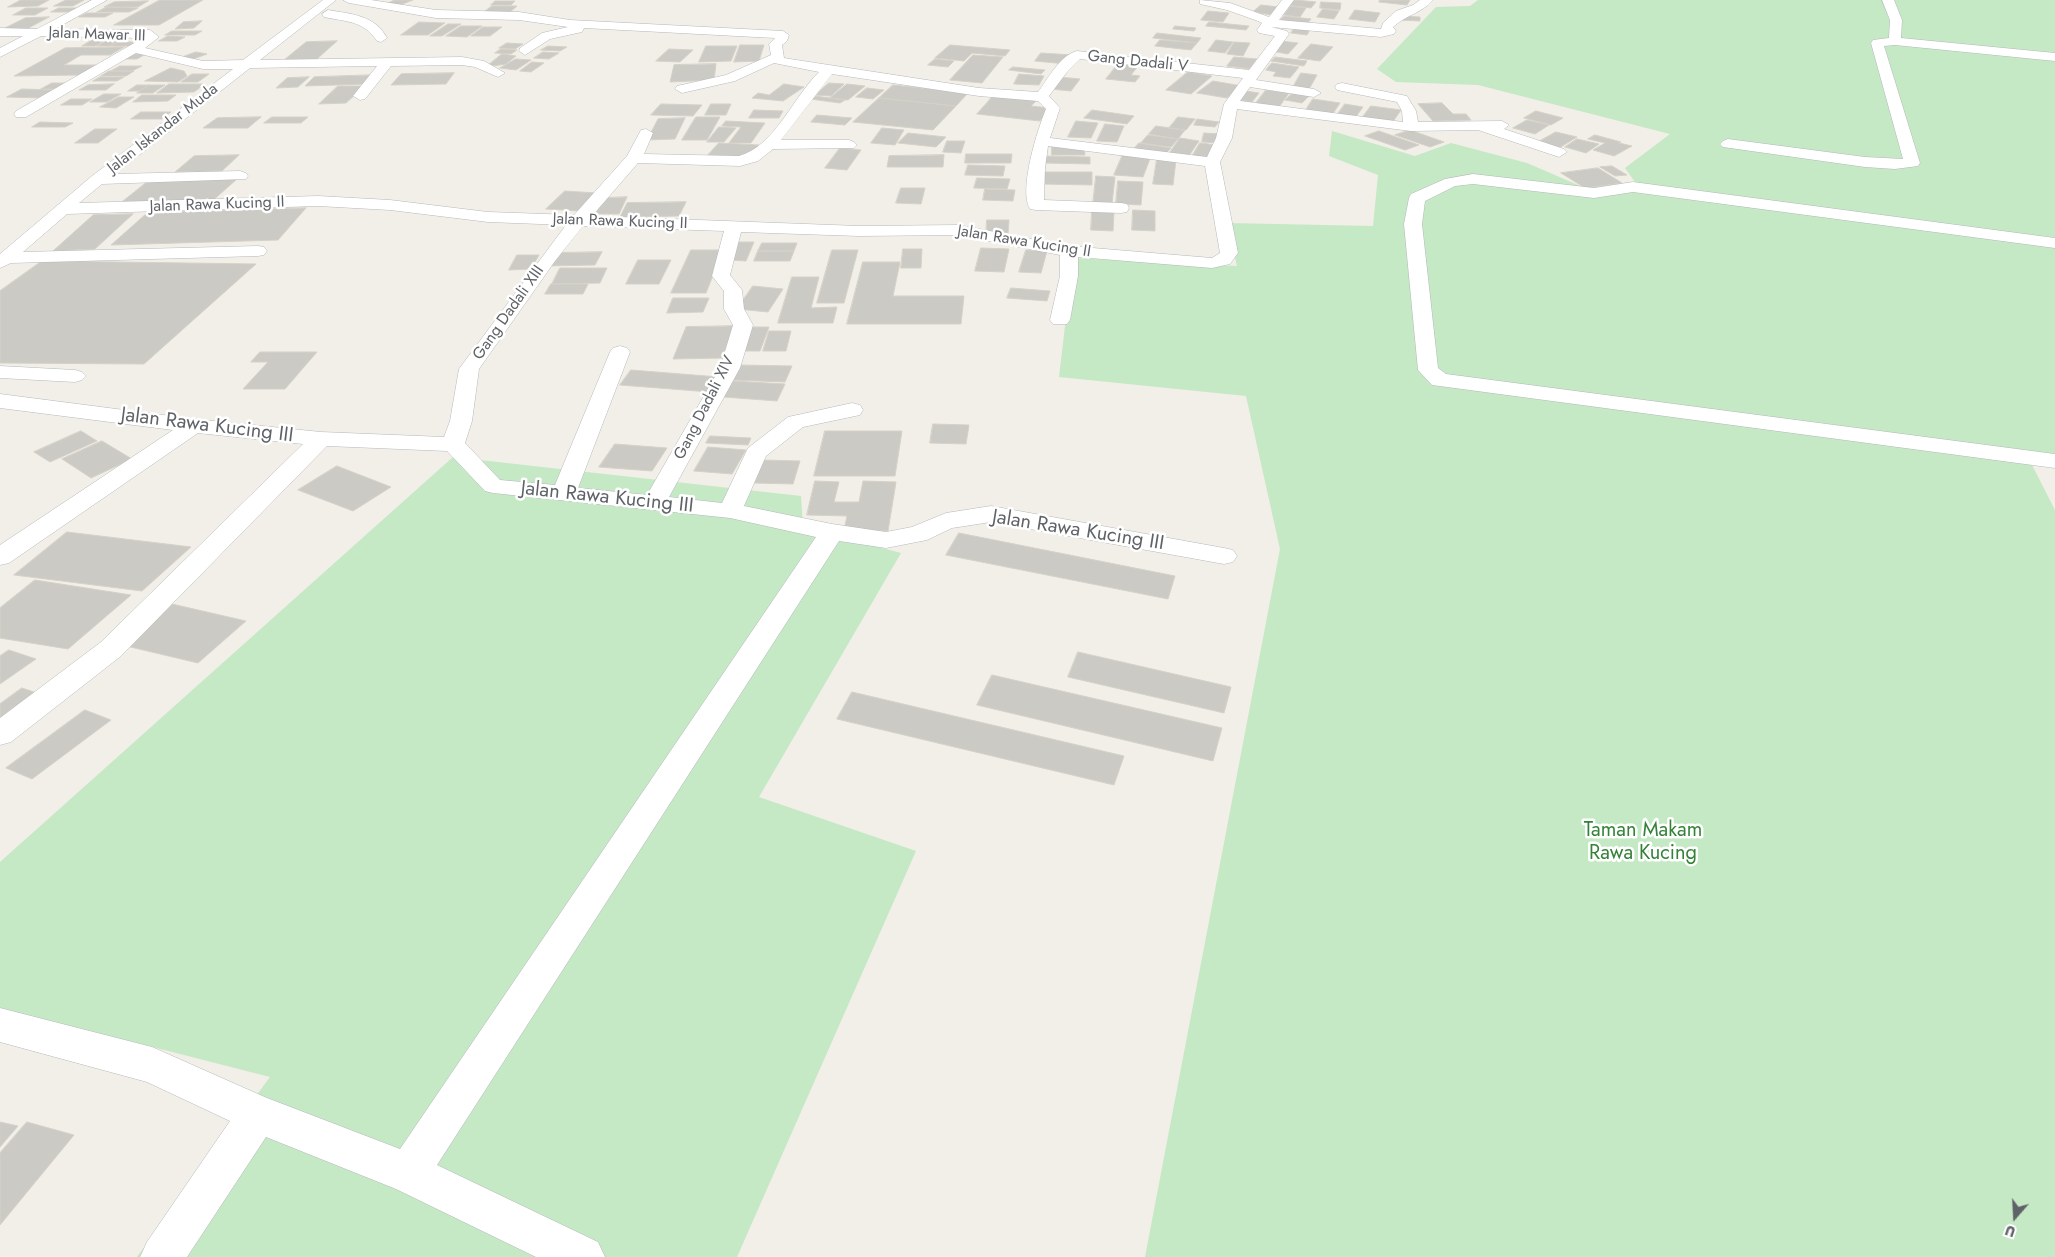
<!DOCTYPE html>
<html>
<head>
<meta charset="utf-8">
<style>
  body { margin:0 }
  #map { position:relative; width:2055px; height:1257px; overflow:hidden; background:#f1efe8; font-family:Jost,sans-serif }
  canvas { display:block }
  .north { position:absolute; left:1990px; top:1192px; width:50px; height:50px; -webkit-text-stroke:4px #fff; paint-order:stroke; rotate:199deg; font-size:14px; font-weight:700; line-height:20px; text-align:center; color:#5f6368 }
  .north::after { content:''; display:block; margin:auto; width:18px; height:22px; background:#5f6368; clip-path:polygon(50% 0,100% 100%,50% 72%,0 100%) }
</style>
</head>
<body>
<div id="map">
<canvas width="2055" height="1257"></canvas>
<div class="north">U</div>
</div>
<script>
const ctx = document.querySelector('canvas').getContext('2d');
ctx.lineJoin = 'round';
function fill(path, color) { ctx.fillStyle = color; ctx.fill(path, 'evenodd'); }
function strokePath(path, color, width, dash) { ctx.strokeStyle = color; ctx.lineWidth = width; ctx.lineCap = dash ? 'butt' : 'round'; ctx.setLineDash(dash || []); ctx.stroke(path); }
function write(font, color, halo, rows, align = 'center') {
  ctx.font = font + ' Jost,sans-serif'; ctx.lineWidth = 5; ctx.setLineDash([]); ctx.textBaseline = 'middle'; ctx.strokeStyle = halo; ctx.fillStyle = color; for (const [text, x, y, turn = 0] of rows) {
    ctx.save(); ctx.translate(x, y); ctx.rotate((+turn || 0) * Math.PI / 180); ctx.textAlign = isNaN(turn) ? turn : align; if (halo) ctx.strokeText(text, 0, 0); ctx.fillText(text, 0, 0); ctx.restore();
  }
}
fill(new Path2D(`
  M1478 0H2055V466L2031 463 2055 510V1257H1145L1280 549 1246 396 1059 377 1073 258 1237 266 1227 223 1373 226 1378 175 1329 156 1332 131 1415 156 1451 143 1527 163 1585 188 1635 182 1625 168 1670 134 1478 85 1396 82 1377 69 1436 7 1470 6Z
  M453 457 801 496 803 527 901 553 759 797 916 851 737 1257H137L270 1077 0 1008V862Z`), '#c5e8c5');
const building = new Path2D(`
  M21 0H49L38 6 8 7Z
  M66 0H84L73 6H54Z
  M160 0H203L159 25H114Z
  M395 0H413L400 5 386 4Z
  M1291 0H1296L1316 2 1311 8 1287 5Z
  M1380 0H1410L1407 5 1379 2Z
  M148 1 138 7H104L114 2Z
  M495 1H515L511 5H491Z
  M1321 2 1341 3 1340 10 1320 8Z
  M1261 5 1279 7 1272 15 1253 12Z
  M492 6H517L509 13 484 12Z
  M1290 6 1306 8 1300 17 1284 15Z
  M107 7 138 8 129 12H97Z
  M26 8H48L35 15H13Z
  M59 8H76L68 12H51Z
  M1323 9 1339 11 1334 19 1317 17Z
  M1355 10 1380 13 1375 22 1349 19Z
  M1208 11 1229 13 1223 22 1201 20Z
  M87 13H113L105 17H79Z
  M1284 16 1311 19 1307 24 1280 21Z
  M1400 16 1420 17V21L1399 20Z
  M49 17 25 30H1L25 18Z
  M202 21 194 28 175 29 183 22Z
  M419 22 445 23 428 35H401Z
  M1209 22 1249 26 1246 30 1206 26Z
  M448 24H461L442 36H430Z
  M461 26H482L467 37 446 36Z
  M1175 26 1196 28 1194 31 1173 29Z
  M1296 26 1311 28 1307 35 1291 33Z
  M483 27H502L490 36H471Z
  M172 31H202L195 35H165Z
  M1157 33 1201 38 1197 43 1153 38Z
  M101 35H115L95 46H82Z
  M117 35 130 36 110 46H97Z
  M168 36 185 37 177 41H159Z
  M1160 40 1197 43 1191 50 1155 46Z
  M1216 40 1233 42 1225 53 1208 51Z
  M337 41 317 59 284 60 306 42Z
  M1281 41 1298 43 1288 54 1271 51Z
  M117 42H137L129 46H110Z
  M1234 42 1250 43 1243 56 1227 54Z
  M507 43 523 44 515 49 499 48Z
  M1311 44 1333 47 1320 61 1298 58Z
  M740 45H764L759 61 734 62Z
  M950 45 1010 50 1005 56 972 53 964 61 935 58Z
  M548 46 567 47 560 51 541 50Z
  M706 46H737L731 61 699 62Z
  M124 47 110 55H81L64 65H98L80 75 14 76 65 48Z
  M501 49 517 50 511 54 495 53Z
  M669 49 693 50 680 62 656 61Z
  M196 52 207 54 188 61 177 59Z
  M543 52 559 53 549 59 534 58Z
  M1041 53 1073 55 1066 64 1035 61Z
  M128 54H146L137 59H120Z
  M502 54 516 56 506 64 486 67Z
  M973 55 1003 57 982 83 950 80Z
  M1234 57 1257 59 1250 69 1227 66Z
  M1275 57 1307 61 1304 66 1271 61Z
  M516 59 531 60 516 70 500 68Z
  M935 59 954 61 948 67 928 65Z
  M532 62 544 63 531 72 520 71Z
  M1272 63 1299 67 1290 78 1273 76 1276 72 1266 70Z
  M716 64 714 80 670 82 674 65Z
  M1118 64 1138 66 1131 75 1140 76 1135 82 1106 79Z
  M120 66H142L132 71H111Z
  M1013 67 1045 70 1041 74 1009 70Z
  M171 68 184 71 187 76 178 82 145 81Z
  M109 71H134L126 76H101Z
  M1188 72 1212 76 1191 94 1166 90Z
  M454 73 446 84 391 85 401 74Z
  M1301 73 1317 75 1308 91 1292 89Z
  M192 74H209L198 82H181Z
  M1019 74 1044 76 1039 85 1014 84Z
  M374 75 367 84 305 86 314 77Z
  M100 77H124L117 81H93Z
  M309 77 298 87 276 88 287 78Z
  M1059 77 1080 79 1071 91 1050 89Z
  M1213 81 1242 86 1227 98 1197 93Z
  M52 83H73L62 89H41Z
  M829 83 844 84 831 96 815 95Z
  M114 84 106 90H79L88 85Z
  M169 84H205L194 92 157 93Z
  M784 84 804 87 783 101 752 98 758 93 769 95Z
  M847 84 865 86 848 100 830 98Z
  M137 85H149L140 91H128Z
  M149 85H165L153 93H137Z
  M893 85 968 93 956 106 879 98Z
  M338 86H365L346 103 319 104Z
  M867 88 884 90 873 99 856 97Z
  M22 89 57 90 43 98 7 97Z
  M1266 90 1289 93 1279 107 1256 103Z
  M1246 91 1259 93 1252 102 1238 100Z
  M1294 92 1310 95 1302 103 1285 100Z
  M104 94H121L107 102H90Z
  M142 95H176L168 101 133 102Z
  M994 95 1037 100 1031 106 1050 108 1040 121 977 114Z
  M815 96 845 100 840 103 810 99Z
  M119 97H134L116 108 100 107Z
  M879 98 956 106 933 130 853 122Z
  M71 99H92L82 105H61Z
  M1313 99 1340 103 1332 115 1305 111Z
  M1442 103 1453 114H1466L1471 120 1433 121 1418 104Z
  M661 104 702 105 693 116 651 115Z
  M711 104H731L726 115H705Z
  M1345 104 1363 107 1355 118 1337 115Z
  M1371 106 1401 110 1392 123 1362 118Z
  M754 110 783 111 779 118H749Z
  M1092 110 1134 116 1127 124 1084 118Z
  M1536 111 1563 118 1551 125 1524 118Z
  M141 112H171L162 119H131Z
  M817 115 852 118 845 125 811 122Z
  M261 117 248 128H203L217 118Z
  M272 117H308L301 123H264Z
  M696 117H720L707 140H682Z
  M1178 117 1195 119 1186 130 1169 128Z
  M685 118 675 139 647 140 658 119Z
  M1197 119 1219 122 1215 127 1194 125Z
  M1527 120 1549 125 1535 134 1513 128Z
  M726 121 765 123 751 143H729L741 127 722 126Z
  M1076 121 1098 123 1091 138 1068 137Z
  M40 122 73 123 65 127H32Z
  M1105 124 1124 126 1117 142 1097 141Z
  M1156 126 1185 130 1178 139 1149 134Z
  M719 127 736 128 724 142H707Z
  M882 128 904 130 895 145 871 143Z
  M95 129H117L98 143H75Z
  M1410 130 1444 142 1430 147 1395 135Z
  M1379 131 1419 145 1405 150 1365 136Z
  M1556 132 1577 137 1559 148 1538 142Z
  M908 133 946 137 936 147 898 143Z
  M1204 133 1222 134 1220 143 1202 142Z
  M1148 135 1178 139 1171 147 1141 143Z
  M1595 135 1621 142 1619 143 1632 146 1614 156 1593 150 1605 143 1588 139Z
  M1180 138 1199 141 1188 157 1168 155Z
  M1577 139 1599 144 1586 153 1565 147Z
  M947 141H965L961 153 943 152Z
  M719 143 759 145 749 157 708 155Z
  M1139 143 1171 148 1165 154 1133 150Z
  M1200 143 1217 145 1208 160 1191 158Z
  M1052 147H1084L1085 155H1052Z
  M840 148 861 150 847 170 825 168Z
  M966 154H1012L1011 163H965Z
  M1123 154 1151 156 1143 177 1114 175Z
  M239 155 222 171 175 172 194 156Z
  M944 155 943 167H887L889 156Z
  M1044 156 1090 157V164L1043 163Z
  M1157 159 1176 160 1173 185 1153 184Z
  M968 165 1005 166 1003 176 965 175Z
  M1612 166 1627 175 1615 176 1600 167Z
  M1598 168 1622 183 1585 188 1561 173Z
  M1042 172H1092V185L1041 184Z
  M1096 176 1115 177 1112 204H1093Z
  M977 178 1010 179 1007 189 974 188Z
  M237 179 210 203 118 205 148 181Z
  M1118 181 1143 182 1141 205 1116 204Z
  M901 188H925L921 204 896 203Z
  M985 189 1015 190 1013 201 983 200Z
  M565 191 597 193 579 211 546 209Z
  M627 197 619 214H595L604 198Z
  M686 202 679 216 620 217 627 203Z
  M306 208 278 240 111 245 147 213Z
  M1133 210 1155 211V231L1132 230Z
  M1092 211 1114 212 1113 231 1091 230Z
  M133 214 95 249 53 251 93 215Z
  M987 220H1009L1008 235H986Z
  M737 242H754L746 261 729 260Z
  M762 243H797L794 251H758Z
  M981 248 1009 249 1004 272 975 271Z
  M903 249H922L921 268H901Z
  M691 250H723L706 293H671Z
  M832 250H858L844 303H817Z
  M1026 250 1047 251 1041 273 1019 272Z
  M758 251H794L790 261H754Z
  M602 252 595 265 545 266 553 253Z
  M517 255H539L531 269 509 270Z
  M638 260H671L659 284H626Z
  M42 261 256 264 144 364 0 363V291Z
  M863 262H900L893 296H964L961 324H847Z
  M560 268H607L600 283 552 284Z
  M792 277H819L811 308 837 307 833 323H778Z
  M551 284H588L583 294H545Z
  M753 286 783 289 768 312 737 309Z
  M1011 288 1050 291 1047 301 1007 298Z
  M673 298H709L703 312 667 313Z
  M734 326 723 358 673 359 686 327Z
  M751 327H769L760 351H741Z
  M769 331H791L786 351H763Z
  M260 352H317L285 389H243L268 362H251Z
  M738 365 792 366 785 382 731 380Z
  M631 370 719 377 710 392 620 385Z
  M733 381 785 384 777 401 724 397Z
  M933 424 969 425 966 444 930 443Z
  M81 431 97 441 50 462 34 452Z
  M825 431H902L895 476H814Z
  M710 436 751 438 748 445 706 443Z
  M102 441 132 459 91 478 62 459Z
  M615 444 667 448 652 471 599 467Z
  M708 447 746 450 732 474 694 471Z
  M762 460 800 461 793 484 754 483Z
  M337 466 391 487 353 511 298 490Z
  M815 481 839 482 834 502H859L863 481 896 482 888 531 844 530 847 516 807 515Z
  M67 532 191 547 142 591 14 575Z
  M959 533 1175 576 1168 599 946 555Z
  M35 580 131 595 68 649 0 638V608Z
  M172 604 246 621 198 663 122 645Z
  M9 650 36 659 0 684V656Z
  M1078 652 1231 687 1224 713 1068 677Z
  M992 675 1222 728 1213 761 977 705Z
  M22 688 46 696 0 730V704Z
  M852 692 1124 756 1114 785 837 719Z
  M85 710 111 720 32 779 6 768Z
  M0 1122 18 1126 0 1147Z
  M27 1122 74 1135 0 1225V1153Z`);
fill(building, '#cccac5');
strokePath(building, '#d6d1c6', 1);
const minor = new Path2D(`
  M92 0H107L55 29 150 30 159 37 145 48 203 61 243 60 323 0H336L260 60 462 57 484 61 505 73 498 77 475 67 462 65 391 66 365 99 360 100 353 96 377 66 250 68 115 174 240 171 246 173 248 176 246 179 102 184 79 203 318 196 390 200 488 212 574 215 627 156 641 130 646 129 653 133 644 154 739 156C774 147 794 96 819 72L774 63 735 81 682 93 675 89 677 86 726 75 771 55 769 44 775 38 584 28 582 32 550 39 525 55 519 51 520 48 542 33 568 27 519 20 436 18 349 3 343 0H371L436 10 519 12 570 20 783 31 789 35 787 41 782 45 784 58 790 59 979 88 1038 92C1048 79 1060 55 1077 51L1249 70 1275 36 1259 33 1257 30 1262 23 1258 21 1227 10 1200 4V0L1230 3 1269 17 1282 0H1294L1279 20 1381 29 1383 23 1396 11 1413 5 1420 0H1433C1422 13 1406 15 1393 27L1396 31 1394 34 1381 37 1271 27 1287 31 1289 34 1256 80 1314 89 1321 93 1314 97 1250 87 1240 101 1403 122 1402 111 1397 102 1337 90 1335 87 1337 84 1342 83 1407 96 1416 111 1418 122 1502 121 1509 125 1504 129 1564 149 1567 152 1559 157 1478 130 1411 131 1237 109 1232 138 1220 162 1238 253 1230 264 1212 268 1078 257V276L1070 320 1067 324H1053L1050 320 1060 276V255L958 235 859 236 741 232 730 275 742 290 744 309 753 325 740 368 669 497 722 503 748 448 788 417 852 403 860 405 863 410 860 415 803 427 766 456 744 506 832 524 886 532 912 527 946 513 991 506 1224 548 1233 550 1237 556 1233 562 1224 564 991 522 952 528 927 540 886 548 839 541 437 1165 598 1242 605 1257H536L396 1189 266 1137 187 1257H140L147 1242 230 1121 147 1082 0 1042V1008L152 1047 267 1098 400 1149 816 537 730 518 493 493 485 491 447 451 327 446 121 656 11 742 0 745V718L101 642 303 444 198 433 9 563 0 565V545L173 430 0 408V394L194 419 321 432 444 437 450 421 459 369 566 225 488 222 390 210 318 206 67 214 23 252 258 246 264 247 267 251 264 255 258 256 11 263 0 268V254L92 176 233 69H203L136 53 26 117H16L14 114 16 111 143 38 41 36 0 57V48L23 36H0V28L37 29ZM1080 59 1243 78 1224 104 1216 138 1207 157 1050 138 1060 108 1049 96 1067 72ZM832 74 979 96 1038 101 1046 109C1038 128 1018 190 1030 209L1036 210 1121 213 1127 212 1129 208 1127 204 1121 203 1044 200 1045 168 1048 146 1205 166 1220 253 1212 258 1069 246 958 225 859 226 592 216 638 163 740 166 758 161 773 149 854 148 857 145 854 142 849 140H781ZM583 226 724 231 712 276 724 291V309L733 325 720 368 647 495 578 488 630 352 627 348 620 346 613 348 610 352 555 485 500 480 465 443 472 421 479 369 555 261Z
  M1882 0H1894L1902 20 1901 38 2055 53V61L1895 45 1884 46 1920 163 1918 166 1895 169 1865 167 1723 147 1720 144 1723 141 1728 139 1865 157 1903 159 1871 43 1873 40 1889 38 1890 20Z
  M328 10C351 14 375 15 387 38L381 42 377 41C363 20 346 22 324 17L322 14Z
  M1473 174 1594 188 1633 182 2055 238V248L1633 192 1594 198 1473 184 1455 186 1425 201 1422 224 1438 368 1446 374 2055 454V468L1432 385 1418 370 1404 224 1409 198 1411 194 1445 179Z
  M0 366 75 370 82 372 86 376 82 380 75 382 0 378Z`);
strokePath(minor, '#b5b8bc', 1);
fill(minor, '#fff');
write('16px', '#5f6368', '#fff', [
  ["Jalan Mawar III",97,35,2],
  ["Gang Dadali V",1138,62,6],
  ["Jalan Iskandar Muda",163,129,-38],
  ["Jalan Rawa Kucing II",217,205,-2],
  ["Jalan Rawa Kucing II",620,222,2],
  ["Jalan Rawa Kucing II",1024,242,9],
  ["Gang Dadali XIII",509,313,-55],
  ["Gang Dadali XIV",705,408,-63]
]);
write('20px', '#5f6368', '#fff', [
  ["Jalan Rawa Kucing III",207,426,7],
  ["Jalan Rawa Kucing III",607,498,6],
  ["Jalan Rawa Kucing III",1078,531,9]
]);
write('20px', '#348238', '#fff', [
  ["Taman Makam",1643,831],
  ["Rawa Kucing",1643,854]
]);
</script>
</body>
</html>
